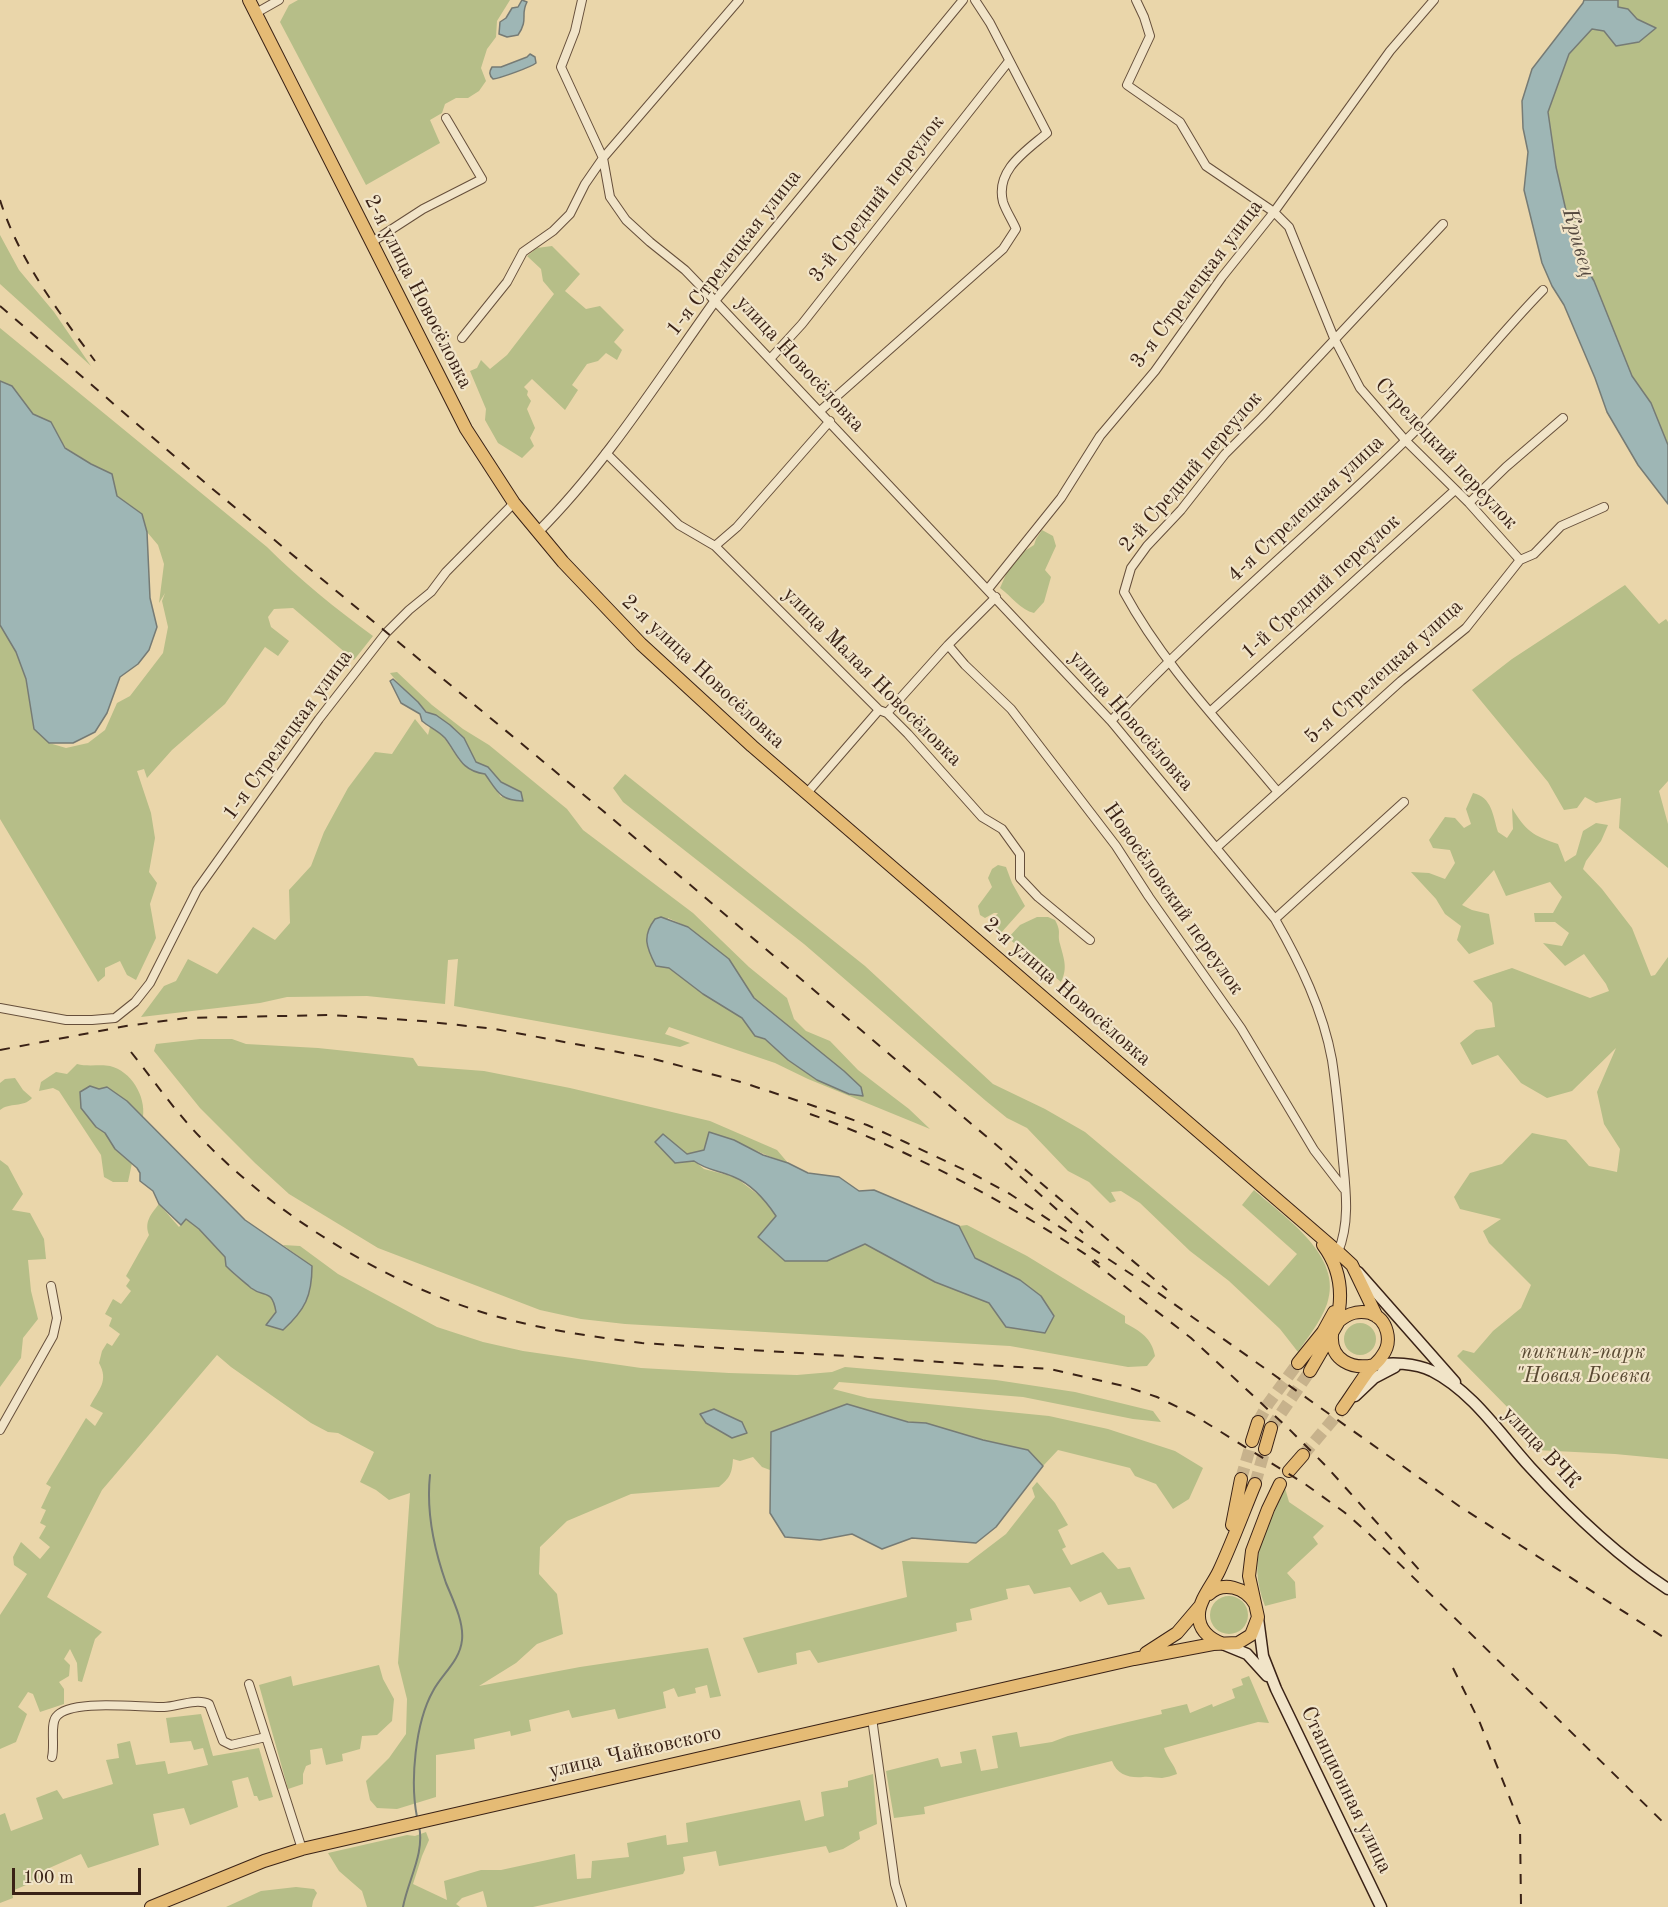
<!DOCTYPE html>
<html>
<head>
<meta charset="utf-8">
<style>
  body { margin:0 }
  #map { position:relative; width:1668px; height:1907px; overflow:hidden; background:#ead6aa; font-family:"Old Standard TT",serif }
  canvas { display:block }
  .scale { position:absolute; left:12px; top:1868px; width:129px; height:27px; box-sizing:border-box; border:3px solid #3a2216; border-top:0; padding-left:8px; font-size:18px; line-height:21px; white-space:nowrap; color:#3a2216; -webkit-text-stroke:4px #f1e4c8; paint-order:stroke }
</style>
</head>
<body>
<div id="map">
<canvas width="1668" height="1907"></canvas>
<div class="scale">100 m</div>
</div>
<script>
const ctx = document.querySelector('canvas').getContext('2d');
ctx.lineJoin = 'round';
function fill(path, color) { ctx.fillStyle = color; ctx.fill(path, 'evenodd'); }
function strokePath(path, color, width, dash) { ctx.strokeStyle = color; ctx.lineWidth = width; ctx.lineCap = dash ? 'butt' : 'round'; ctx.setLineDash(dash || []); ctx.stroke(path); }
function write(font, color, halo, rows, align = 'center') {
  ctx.font = font + ' "Old Standard TT",serif'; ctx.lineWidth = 4.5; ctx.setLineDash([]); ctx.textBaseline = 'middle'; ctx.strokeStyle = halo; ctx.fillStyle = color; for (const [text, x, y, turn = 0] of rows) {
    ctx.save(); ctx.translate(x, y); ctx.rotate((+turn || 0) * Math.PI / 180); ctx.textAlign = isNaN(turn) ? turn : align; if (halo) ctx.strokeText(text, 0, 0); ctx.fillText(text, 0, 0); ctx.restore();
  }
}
fill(new Path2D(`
  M298 0H510L497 21 496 37 487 49 481 68 486 81 479 91 468 98H456L445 104 442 113 430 120 440 143 366 185 280 22 289 5Z
  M1618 0H1668V445L1651 403 1632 376 1573 241 1556 167 1548 112 1569 53 1592 29 1618 7Z
  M0 235 19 270 54 312 91 366 0 284Z
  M552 246 580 274 565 291 586 309 600 306 624 330 614 342 622 350 617 360 606 353 598 361 587 364 572 385 578 390 565 410 532 379 524 387 528 391 527 395 531 401 527 409 535 428 530 438 534 446 522 458 498 443 485 420 486 409 470 371 477 368 481 360 490 369 507 355 554 294 543 281 541 269 527 256 537 248Z
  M0 328 267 547C300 580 336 609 373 636L354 660 293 608 274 609 268 617 271 627 289 641 278 656 265 647 225 704 172 750 147 778 144 769 137 771 151 813 155 838 149 872 157 883 150 904 156 938 136 980 127 975 120 961 105 968V976L98 982 0 819V625L16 652 26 679 34 729 49 743 66 748 88 743 105 730 117 703 130 696 163 653 168 627 162 601 165 593 159 603 164 564 158 545 147 532 142 514 117 496 112 474 91 464 65 447 51 422 33 414 12 386 0 381Z
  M1042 530 1053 536 1056 546 1045 570 1051 577 1044 602 1034 613C1021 610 1011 596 1000 588L1007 572 1023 552 1034 545 1036 539Z
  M1625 585 1659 624 1666 619 1668 622V781L1659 791 1668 824V868L1619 828 1621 798 1596 803 1585 797 1577 808 1564 810 1548 782 1472 690 1512 659Z
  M397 672 432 705 463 729 489 745 567 809 583 830 693 913 749 967 787 998 794 1019 806 1031 830 1041 858 1070 909 1109 930 1129 808 1079 775 1063 669 1027 665 1034 690 1043 680 1047 454 1006 458 959 448 960 445 1004 367 996 287 997 260 1003 141 1017 164 986 176 981 188 959 217 974 253 927 275 940 290 923 289 890 311 866 324 832 348 788 375 752 392 754 415 719 428 735 430 727 443 736 459 760 485 774 501 797 521 792 501 782 488 767 476 762C472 754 468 744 463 737 454 726 441 719 429 713 424 710 393 678 390 673ZM668 918 688 927 729 959 754 998 844 1071 849 1094 817 1080 788 1060 765 1039 755 1036 742 1018 703 994 669 968 656 966Z
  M625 774 865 966 993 1084 1045 1109 1085 1132 1269 1286 1297 1254 1242 1205 1254 1190C1285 1218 1344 1256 1327 1304 1321 1321 1308 1337 1298 1352L1280 1329 1229 1281 1190 1251 1140 1203 1121 1191 1111 1192 1116 1201 1110 1203 1089 1182 1068 1171 1027 1128 1007 1118 986 1101 804 944 623 802 613 788Z
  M1473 793C1492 797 1493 816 1498 832L1507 838 1513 829 1512 808C1525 830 1533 836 1558 844L1565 862 1576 855 1583 831 1596 823 1608 825 1601 841 1586 861 1583 869 1602 889 1632 928 1651 976 1655 975 1668 957V1459L1615 1454 1535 1450 1522 1435 1521 1421 1457 1356 1463 1350 1474 1353 1493 1331 1521 1308 1531 1285 1489 1243 1483 1231 1501 1219 1460 1209 1454 1197 1470 1173 1502 1164 1532 1133 1566 1140 1589 1166 1617 1172 1620 1149 1604 1124 1597 1092 1616 1048 1572 1091 1547 1098 1521 1083 1498 1055 1472 1065 1460 1043 1476 1030 1495 1027 1492 1003 1473 981 1512 968 1590 998 1609 991 1606 984 1584 954 1565 966 1543 943 1562 946 1569 933 1555 922H1535L1534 913H1553L1562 897 1550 882 1506 896 1494 870 1462 905 1472 910 1489 914 1494 944 1469 954 1457 940 1461 926 1445 914 1436 899 1411 872 1429 873 1445 879 1455 863 1450 850 1433 848 1429 840 1445 817 1455 818 1464 828 1471 824 1466 809Z
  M998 865 1006 867 1012 883 1025 906 1000 934 991 921 998 913H994L985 918 980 915 978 906 992 887 988 878 992 869Z
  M1037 917H1048L1055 920C1062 933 1057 933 1060 944 1064 959 1068 968 1061 982L1008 938 1020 925Z
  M200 1039H232L246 1044 318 1048 413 1058 418 1066 484 1071 570 1088 710 1121 777 1150 788 1163C761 1154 736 1141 709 1132L704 1150 686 1154 663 1135 704 1169 735 1177 765 1200 776 1216 827 1261 865 1244 935 1282 989 1303 1007 1327 1020 1280 975 1258 959 1226 967 1225 1027 1256 1125 1316V1323C1140 1331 1152 1338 1155 1356L1147 1366 1128 1367 1010 1346 625 1324 581 1319 540 1310 378 1248 289 1194 255 1163 200 1108 154 1051 156 1044Z
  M77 1064C88 1067 101 1064 110 1066 131 1071 146 1096 143 1117L127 1101 96 1127 105 1133 115 1149 132 1163 128 1182H113L104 1177 101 1155 59 1091 53 1088 39 1091 41 1082 56 1072 67 1074Z
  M15 1078 23 1090 32 1098C23 1108 10 1102 0 1110V1083L5 1079Z
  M0 1160 8 1166 23 1194 12 1210 30 1213 44 1239 46 1259 28 1260 31 1291 38 1319 23 1338 21 1358 0 1387Z
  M159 1204 179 1227 186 1219 199 1229 225 1257 235 1275 252 1288 265 1292 275 1301 283 1330 312 1266 283 1245 300 1246 338 1274 437 1327 483 1342 523 1351 641 1368 729 1373 797 1375 832 1372 845 1367 996 1380 1075 1392 1153 1411 1161 1422 1133 1419 1023 1397 839 1382 833 1389 868 1398 1049 1416 1108 1429 1175 1451 1203 1468 1189 1499 1173 1509 1156 1484 1135 1476 1130 1468 1058 1450 1043 1466 1028 1450 983 1440 926 1423 908 1422 890 1418 803 1421 771 1432 770 1470 762 1467 753 1457 740 1461 733 1459C732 1473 730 1478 719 1487L631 1494 567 1521 540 1547 539 1574 557 1594 563 1634 537 1644 516 1663 479 1686 580 1667 708 1648 721 1696 710 1698 707 1685 695 1688 696 1693 678 1697 674 1688 663 1692 666 1708 618 1719 615 1709 572 1718 569 1710 529 1720 531 1731 511 1736 510 1731 474 1739 475 1749 436 1755V1797L397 1809 377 1808 370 1800 366 1781 389 1758 406 1734 407 1699 398 1663 410 1493 389 1500 376 1490 360 1482 374 1452 338 1433 328 1432 311 1423 231 1367 217 1355 102 1490 47 1597 102 1632 95 1639 82 1682 78 1681 77 1663 70 1649 64 1659 70 1665 69 1676 59 1682 64 1689V1704L40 1712 33 1694 28 1692 18 1707 27 1714 16 1742 0 1749V1615L27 1574 14 1565 13 1557 21 1542 40 1559 50 1547 39 1538 46 1526 40 1523 46 1510 41 1508 51 1487 46 1484 86 1418 95 1426 103 1413 90 1406C99 1389 109 1381 99 1363L102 1351 107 1343 112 1346 120 1334 109 1326 112 1318 105 1314 113 1299 121 1304 131 1291 126 1286 130 1280 126 1276 149 1235C144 1222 151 1214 159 1204Z
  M1344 1339a16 16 0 1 1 32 0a16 16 0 1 1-32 0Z
  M1037 1482 1055 1503 1068 1525 1058 1530 1066 1547 1062 1549 1071 1565 1103 1552 1118 1569 1130 1567 1145 1599 1108 1605 1101 1592 1080 1602 1070 1587 1034 1594 1029 1585 1006 1589 1008 1599 970 1609 972 1620 956 1623 957 1631 818 1663 810 1650 796 1653 797 1664 758 1673 743 1638 907 1597 902 1561 968 1563 1006 1534 1035 1497 1032 1488Z
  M1285 1488 1289 1502 1324 1526 1313 1537 1318 1544 1287 1573 1295 1582 1296 1598 1265 1606C1246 1555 1266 1534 1285 1488Z
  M1210 1615a19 19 0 1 1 38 0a19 19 0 1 1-38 0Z
  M379 1665 383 1679 394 1699 392 1721 377 1735 362 1736 360 1749 342 1754 343 1761 326 1765 322 1748 310 1750 311 1764 306 1766 303 1774V1784L288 1789 259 1685 291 1676 293 1686Z
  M1249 1676 1269 1723 1258 1722 1164 1748C1167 1758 1175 1765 1177 1774 1172 1776 1167 1777 1162 1778 1156 1778 1149 1776 1143 1777 1129 1778 1117 1775 1112 1761L924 1807 925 1814 894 1818 886 1771 938 1758 941 1767 962 1763 960 1752 976 1749 981 1771 998 1768 992 1736 1017 1732 1020 1747 1052 1742 1068 1736 1162 1714 1161 1710 1187 1704 1190 1713 1212 1704 1213 1707 1235 1698 1232 1689 1243 1685 1241 1679Z
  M201 1714 213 1756 259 1748 273 1797 259 1801 257 1796H254L248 1777 232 1781 238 1807 190 1825 184 1808 153 1814 159 1845 88 1868 81 1854 38 1873 40 1879 12 1891 13 1898 0 1903V1815L5 1813 11 1831 43 1819 36 1798 57 1790 63 1799 113 1784 106 1760 119 1758 117 1744 130 1741 136 1765 165 1761 168 1774 208 1765 203 1748 194 1750 191 1741 170 1743 166 1718Z
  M873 1774 877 1824 859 1832 860 1839 843 1849 829 1853 826 1846 719 1866 716 1851 683 1857 685 1870 683 1874 533 1907H487L483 1891 462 1898 456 1904 460 1907H367L362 1891 339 1871 328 1853 407 1835 415 1836 426 1832 429 1840 422 1856 413 1884 447 1900 444 1881 481 1870H501L575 1854 577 1879 591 1878 592 1861 629 1857 627 1843 666 1835 667 1845 688 1842 686 1823 800 1800 805 1821 824 1816 821 1792 848 1787V1781Z
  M296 1887 314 1889 317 1893 313 1901 312 1907H226L261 1891Z`), '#b6be88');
const water = new Path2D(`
  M522 0 527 2C520 15 529 19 518 35L507 37 499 34 500 22 506 18 512 8 518 7Z
  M1584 0H1618V7L1628 9 1637 19 1656 28 1639 42 1616 46 1604 31 1592 29 1569 54 1548 112 1556 167 1573 241 1581 259 1594 281 1632 376 1651 403 1668 445V504L1638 465 1607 412 1595 378 1564 305 1552 286 1542 263 1524 190 1528 152 1523 128 1522 101 1532 69 1583 3Z
  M530 54 535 57 536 63C531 67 501 78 493 79 489 75 489 72 492 67H501L527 57Z
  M0 381 12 386 33 414 51 422 65 448 91 464 112 474 117 496 142 514 147 532 150 598 157 627 149 650 138 664 120 677 107 713 95 732 73 743H49L34 729 26 679 16 652 0 625Z
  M393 679 418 702 426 712 436 715 450 725 464 738 476 762 488 767 501 782 521 792 523 801C499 800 498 792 485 774 461 771 458 755 445 738 439 731 429 727 422 721L420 714 401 703 390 681Z
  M661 917 688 927 729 959 754 998 844 1071 861 1087 863 1096 849 1094 817 1080 788 1060 765 1039 755 1036 742 1018 703 994 669 968 656 966C646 947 642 936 655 919Z
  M90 1086 99 1089 107 1087 127 1101 245 1220 312 1266C312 1296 305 1310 283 1330L266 1325 276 1312C272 1288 264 1298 251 1288 243 1281 234 1274 226 1266L225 1257 199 1229 186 1219 181 1225 159 1204 153 1191 140 1181V1173L137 1168 115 1149 105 1133 96 1127 81 1108 80 1092Z
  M709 1132 734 1140 763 1155 788 1163 808 1173 839 1177 859 1191 874 1190 959 1226 975 1258 1020 1280 1041 1296 1054 1316 1045 1333 1006 1327 989 1303 935 1282 865 1244 827 1261H785L758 1237 776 1216C766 1201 751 1184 734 1177 719 1170 708 1171 694 1161L675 1163 655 1142 663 1134 687 1154 704 1150Z
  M847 1404 908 1422 926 1423 983 1440 1028 1450 1043 1466 996 1527 976 1543 912 1538 882 1549 852 1534 820 1540 785 1537 770 1513 771 1432Z
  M714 1409 742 1422 747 1433 732 1438 706 1423 700 1414Z`);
fill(water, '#9eb6b5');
strokePath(water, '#767b75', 1.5);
strokePath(new Path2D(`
  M417 1817C410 1782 415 1723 433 1691 442 1674 460 1661 462 1640 464 1622 453 1600 446 1583 434 1549 426 1512 430 1475
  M403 1907C408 1880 425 1853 419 1826`), '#767b75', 2);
strokePath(new Path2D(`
  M1258 1422 1268 1404 1298 1363
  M1271 1428 1310 1371
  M1303 1455 1342 1409
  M1241 1479 1252 1441
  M1255 1484 1265 1449`), '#c7b28c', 12, [12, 6]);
const minor = new Path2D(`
  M582 0 575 31 561 67 603 158 610 197 626 220 650 242 685 270 715 301 1111 721 1275 919C1300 963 1323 1010 1332 1060 1337 1093 1340 1127 1343 1161 1346 1191 1350 1223 1338 1252
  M1136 0 1144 17 1150 36 1127 85 1180 122 1206 166 1274 212 1289 227 1334 338 1360 388 1406 441 1469 503 1520 560
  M256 13 279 0
  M372 242 423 209 482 179 446 118
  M715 301 963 0
  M462 338 507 282 523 252 553 231 570 214 585 184 603 158 739 0
  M770 359 802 324 1009 61
  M820 411 1003 249 1016 229C1012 220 1006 211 1003 202 995 170 1026 151 1047 133L990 23 975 0
  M606 453 679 525 715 546 879 710 887 713 908 734 982 817 1002 829 1020 854V878L1038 897 1090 940
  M1469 503 1506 467 1563 418
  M715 546 737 527 830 421
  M988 589 1061 498 1100 436 1155 371 1222 277 1274 212 1390 51 1434 0
  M948 645 965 665 1011 709 1116 846 1149 897 1241 1028 1314 1150 1344 1189
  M1211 711 1455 490
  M887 713 948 645 996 597
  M1111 721C1203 622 1308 536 1405 441 1454 394 1495 339 1543 290
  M1277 791C1224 727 1164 666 1124 592L1131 568 1147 546 1181 510 1225 454 1262 417 1443 224
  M807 793 879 710
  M1216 848 1401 681 1466 628 1520 560 1534 554 1561 526 1604 507
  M1275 919 1404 802
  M0 1008 66 1020H92L115 1018 135 1002 150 983 197 890 319 719 386 633 409 610 431 592 446 572 514 503
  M0 1430 53 1336 57 1318 51 1286
  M249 1684 302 1849
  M872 1718 895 1884 902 1907
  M52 1757C55 1746 50 1725 56 1717 70 1698 142 1708 164 1707 178 1706 197 1698 209 1704L223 1741 231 1745 266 1737`);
const tertiary = new Path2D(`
  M538 532C606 464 659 379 715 301`);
const secondary = new Path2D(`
  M1358 1272 1455 1382
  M1374 1365C1392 1362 1415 1363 1432 1371 1473 1392 1500 1434 1530 1467 1571 1512 1617 1556 1668 1589
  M1355 1396 1374 1378 1395 1367
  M1258 1618 1263 1656 1276 1689 1381 1907
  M1225 1645 1247 1654 1267 1676`);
const primary = new Path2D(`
  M249 0 466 429 514 503 563 562 641 644 752 746 1338 1252 1352 1265 1377 1317
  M1323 1245C1341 1269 1344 1295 1336 1324
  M1332 1335C1330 1360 1352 1370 1374 1365
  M1298 1363 1323 1332 1334 1312
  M1310 1371 1339 1321C1349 1313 1358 1310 1370 1313 1388 1319 1393 1342 1382 1356 1378 1363 1370 1367 1366 1374 1358 1385 1350 1398 1342 1409
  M1252 1441 1258 1422
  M1265 1449 1271 1428
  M1289 1471 1303 1455
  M1232 1525 1241 1479
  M1209 1594C1223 1581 1245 1587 1255 1604
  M1223 1644C1210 1639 1198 1630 1199 1614 1199 1600 1213 1584 1219 1571 1232 1543 1243 1513 1255 1484
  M1146 1653 1177 1633 1200 1606
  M151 1907 264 1861 302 1849 1134 1659 1213 1644 1238 1643 1251 1635 1258 1617 1249 1576 1252 1551 1268 1509 1280 1484`);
strokePath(minor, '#664f3b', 10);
strokePath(tertiary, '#664f3b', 11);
strokePath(secondary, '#3a2216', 13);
strokePath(primary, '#3a2216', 14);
strokePath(minor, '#f1e4c8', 8);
strokePath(tertiary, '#f1e4c8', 9);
strokePath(secondary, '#f1e4c8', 10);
strokePath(primary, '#e5bb75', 12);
strokePath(new Path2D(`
  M0 200C19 260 58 311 95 361
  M0 306 209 486 602 810 1167 1290
  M0 1050 126 1026 186 1018 330 1015 422 1021 495 1029 650 1058 741 1082 826 1110 867 1125 905 1142 975 1175 1010 1194 1143 1282 1459 1506 1668 1640
  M131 1052C154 1081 175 1111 200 1137 272 1212 374 1276 472 1309 527 1327 585 1336 642 1343L1050 1369 1124 1386 1157 1397 1192 1414 1305 1484 1344 1512 1366 1531 1668 1827
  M810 1114C913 1151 1008 1203 1099 1263
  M1005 1163 1083 1233
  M1092 1261 1191 1338 1289 1429 1326 1466 1422 1573
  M1453 1668 1480 1723 1520 1824 1521 1907`), '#3a2216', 2, [10, 10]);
write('21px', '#3a2216', '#f1e4c8', [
  ["3-й Средний переулок",877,199,-52],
  ["1-я Стрелецкая улица",734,253,-52],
  ["3-я Стрелецкая улица",1197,284,-53],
  ["2-я улица Новосёловка",418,292,63],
  ["улица Новосёловка",800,364,47],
  ["Стрелецкий переулок",1446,454,47],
  ["2-й Средний переулок",1191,472,-49],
  ["4-я Стрелецкая улица",1306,509,-43],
  ["1-й Средний переулок",1321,587,-42],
  ["2-я улица Новосёловка",703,672,43],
  ["5-я Стрелецкая улица",1384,672,-42],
  ["улица Малая Новосёловка",872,677,45],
  ["улица Новосёловка",1131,721,49],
  ["1-я Стрелецкая улица",288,735,-54],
  ["Новосёловский переулок",1173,899,55],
  ["2-я улица Новосёловка",1067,992,41],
  ["улица ВЧК",1541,1448,47],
  ["улица Чайковского",635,1752,-13],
  ["Станционная улица",1346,1790,64]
]);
write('italic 21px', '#594932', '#f1e4c8', [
  ["пикник-парк",1583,1352],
  ["\"Новая Боевка",1583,1376]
]);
write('italic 22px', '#53473e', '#f1e4c8', [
  ["Кривец",1578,243,74]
]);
</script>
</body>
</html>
